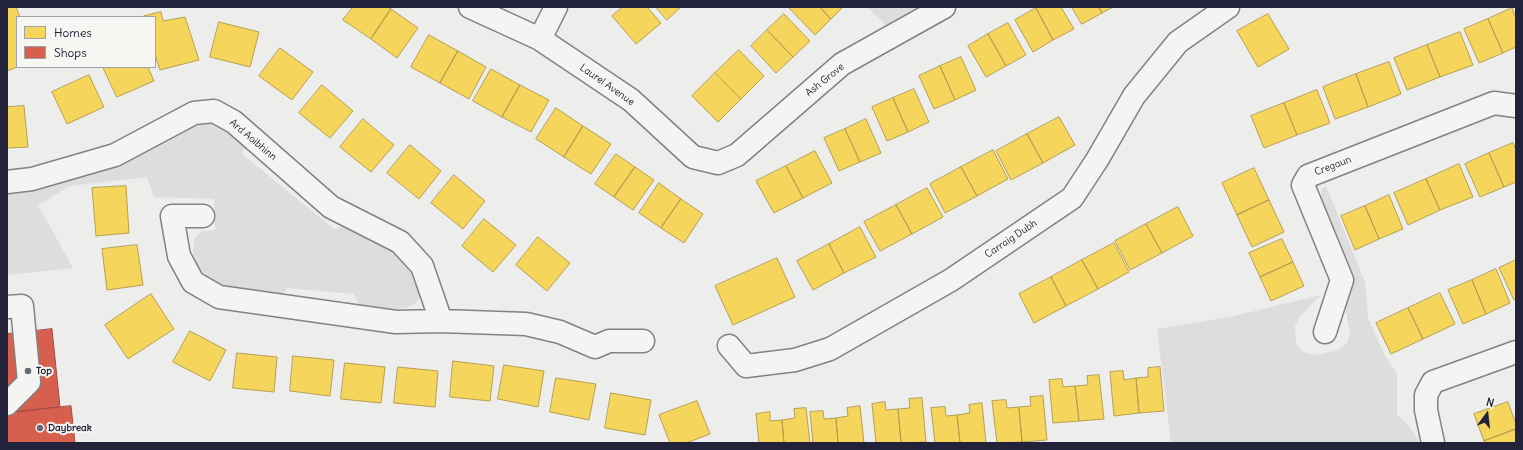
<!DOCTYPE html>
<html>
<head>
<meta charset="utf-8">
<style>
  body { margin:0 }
  #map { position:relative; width:1523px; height:450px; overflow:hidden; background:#ededec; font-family:Delius,sans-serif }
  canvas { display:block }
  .frame { position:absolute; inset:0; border:8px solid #22223b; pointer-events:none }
  .legend { position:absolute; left:16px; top:16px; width:140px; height:52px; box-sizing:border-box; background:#f6f6f2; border:1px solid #a1a1a9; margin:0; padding:5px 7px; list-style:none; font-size:12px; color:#22223b }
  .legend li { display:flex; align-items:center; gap:8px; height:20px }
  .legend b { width:20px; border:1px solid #a1a1a9 }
  .north { position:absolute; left:1467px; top:394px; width:40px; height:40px; -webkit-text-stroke:3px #f6f6f2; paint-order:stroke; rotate:15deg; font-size:11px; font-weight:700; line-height:16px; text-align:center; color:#22223b }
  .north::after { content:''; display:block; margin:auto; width:14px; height:18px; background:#22223b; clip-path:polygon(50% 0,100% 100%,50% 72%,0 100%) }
</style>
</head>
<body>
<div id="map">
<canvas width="1523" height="450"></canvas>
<div class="frame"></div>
<ul class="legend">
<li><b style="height:11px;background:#f6d55c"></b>Homes</li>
<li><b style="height:11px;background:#d6604d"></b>Shops</li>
</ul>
<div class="north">N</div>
</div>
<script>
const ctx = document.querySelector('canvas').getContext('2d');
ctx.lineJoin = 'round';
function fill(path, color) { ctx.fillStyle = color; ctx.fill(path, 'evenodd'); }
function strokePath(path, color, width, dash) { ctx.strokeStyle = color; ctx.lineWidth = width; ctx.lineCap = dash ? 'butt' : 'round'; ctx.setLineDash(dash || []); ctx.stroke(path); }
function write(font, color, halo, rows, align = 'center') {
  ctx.font = font + ' Delius,sans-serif'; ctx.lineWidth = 4; ctx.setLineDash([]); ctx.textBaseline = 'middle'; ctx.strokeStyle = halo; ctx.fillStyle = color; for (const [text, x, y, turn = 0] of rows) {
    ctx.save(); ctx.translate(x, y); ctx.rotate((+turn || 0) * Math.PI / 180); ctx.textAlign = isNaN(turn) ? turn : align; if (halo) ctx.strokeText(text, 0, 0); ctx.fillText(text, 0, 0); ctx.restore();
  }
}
fill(new Path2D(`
  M867 7H915L917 9 888 27Z
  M198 123H214L228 128 246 143 242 154 334 229 347 225 378 243 397 252 418 284 420 296 416 303 409 307 397 309 366 308 358 304 354 294 287 288 282 294 274 296 229 289 211 280 198 268 193 254 194 240 201 231 215 230 214 199 154 197 147 177 70 186 38 205 73 268 7 275V193L52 187 65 178 110 169 174 134Z
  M1326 186 1365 282 1368 318 1384 354 1397 374V415L1409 426 1420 443H1171L1157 329 1234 316 1321 295 1300 316 1295 326 1296 344 1305 353 1317 355 1339 350 1347 343 1350 333 1346 312 1347 301 1353 281 1354 275 1321 201V189Z`), '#ddd');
const homes = new Path2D(`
  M7 7H16L20 17H17V67L7 71Z
  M353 7H388L391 9 371 39 343 20Z
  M623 7H647L661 23 636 44 612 16Z
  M656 7H681L667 20Z
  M790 7H820L831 19 815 35 789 8Z
  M820 7H843L831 19Z
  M1038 7H1061L1074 29 1053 40 1036 8Z
  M1072 7H1099L1102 13 1082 24Z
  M1099 7H1113L1102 13Z
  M1036 8 1053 40 1033 52 1015 20Z
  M1512 8 1516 18V47L1503 53 1488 19Z
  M391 9 418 28 397 58 371 39Z
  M161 12 163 21 185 17 199 60 160 70 155 55V17L144 16Z
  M784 14 810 41 793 57 767 30Z
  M1268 14 1289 49 1258 67 1237 31Z
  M1488 19 1503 53 1479 63 1464 29Z
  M219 22 259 32 250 67 210 57Z
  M1008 23 1026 55 1006 66 988 34Z
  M767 30 793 57 776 73 751 46Z
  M1460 32 1473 65 1440 77 1427 45Z
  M988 34 1006 66 986 77 968 46Z
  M429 35 458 51 440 83 411 67Z
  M1427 45 1440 77 1407 90 1394 58Z
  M280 48 313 72 292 100 259 76Z
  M739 50 764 76 741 99 715 73Z
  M458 51 486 67 469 99 440 83Z
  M961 57 976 90 955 100 940 66Z
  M1389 62 1401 94 1368 107 1356 74Z
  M940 66 955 100 934 109 919 76Z
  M103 67H148L154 81 117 97Z
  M491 69 520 85 502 117 473 101Z
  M715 73 741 99 718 122 692 96Z
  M1356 74 1368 107 1335 119 1323 87Z
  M89 75 104 107 67 124 52 92Z
  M322 85 353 111 330 138 299 113Z
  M520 85 549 100 531 132 502 117Z
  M914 89 929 122 908 132 893 98Z
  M1317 90 1330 123 1297 135 1284 103Z
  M893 98 908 132 887 141 872 107Z
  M1284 103 1297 135 1264 148 1251 116Z
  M24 106 28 147 7 148V107Z
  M556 108 583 126 564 157 536 139Z
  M1059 117 1075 145 1043 163 1027 134Z
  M363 119 394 145 371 172 340 147Z
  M866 119 881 153 860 162 845 129Z
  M583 126 611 144 591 174 564 157Z
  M845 129 860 162 839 171 824 138Z
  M1027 134 1043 163 1011 180 996 151Z
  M1513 143 1516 150V182L1504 187 1489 153Z
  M410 145 441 171 419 199 387 173Z
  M993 150 1008 179 977 196 961 167Z
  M815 151 832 183 803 198 786 166Z
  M1489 153 1504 187 1480 197 1465 164Z
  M616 154 635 167 614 197 595 184Z
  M1459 164 1473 197 1440 210 1426 179Z
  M786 166 803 198 774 213 756 181Z
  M635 167 654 180 633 210 614 197Z
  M961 167 977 196 945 213 930 184Z
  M1254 168 1269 200 1237 215 1222 183Z
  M454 175 485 201 463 229 431 203Z
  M1426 179 1440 210 1408 225 1394 193Z
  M659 183 681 199 661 228 639 213Z
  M126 186 129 233 96 236 92 188Z
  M927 188 943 217 912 234 896 205Z
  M1389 195 1403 229 1379 239 1365 206Z
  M681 199 703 214 684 243 661 228Z
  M1269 200 1284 232 1252 247 1237 215Z
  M896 205 912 234 880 251 864 222Z
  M1365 206 1379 239 1355 250 1341 216Z
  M1178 207 1193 236 1162 253 1146 224Z
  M484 219 516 245 493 272 462 246Z
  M1146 224 1162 253 1130 270 1115 241Z
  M860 227 876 257 844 273 829 244Z
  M538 237 570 263 547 291 516 265Z
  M1282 239 1293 262 1260 277 1249 253Z
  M1114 243 1129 272 1098 289 1082 260Z
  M829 244 844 273 813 290 797 261Z
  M137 245 143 285 107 290 102 249Z
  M777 258 795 297 733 325 715 286Z
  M1082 260 1098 289 1066 306 1051 277Z
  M1516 260V298L1514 300 1499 268Z
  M1293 262 1304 286 1271 301 1260 277Z
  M1496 269 1510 303 1486 314 1472 280Z
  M1051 277 1066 306 1034 323 1019 294Z
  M1472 280 1486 314 1463 324 1448 290Z
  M1440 293 1455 324 1423 339 1408 308Z
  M151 294 174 329 128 359 105 325Z
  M1408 308 1423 339 1391 354 1376 323Z
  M190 331 226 350 210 381 173 362Z
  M237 353 277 357 274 392 233 388Z
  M293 356 334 360 330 396 290 391Z
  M453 361 494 366 490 401 450 397Z
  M345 363 385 367 381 403 341 399Z
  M504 365 544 371 538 407 498 399Z
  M398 367 438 371 435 407 394 403Z
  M1160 367 1164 411 1139 413 1136 378 1148 377V368Z
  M1123 371 1124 380 1136 378 1139 413 1114 416 1110 372Z
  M1099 375 1104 419 1079 421 1075 386 1088 385 1087 376Z
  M556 378 596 384 589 420 550 412Z
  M1062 379 1063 387 1075 386 1079 421 1053 423 1049 380Z
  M611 393 651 400 645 435 605 428Z
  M1043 396 1047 440 1022 442 1019 407 1031 406 1030 397Z
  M922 398 926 442 901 443 898 409 910 408 909 399Z
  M1006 400 1007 408 1019 407 1022 442 997 443 992 401Z
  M697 401 710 434 686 443H670L659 415Z
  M885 402 886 410 898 409 901 443H876L872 404Z
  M1508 402 1516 424V429L1484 441 1474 414Z
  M982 403 986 443H960L957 415 970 413 969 405Z
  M860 406 864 443H838L836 418 848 416 847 408Z
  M945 407 946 416 957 415 960 443H935L931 408Z
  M806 408 810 443H784L782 420 795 418 794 409Z
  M823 411 824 419 836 418 838 443H813L810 412Z
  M770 412V421L782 420 784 443H759L756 414Z
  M1516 429V443H1484V441Z`);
fill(homes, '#f6d55c');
strokePath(homes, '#b69f52', 1);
const shops = new Path2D(`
  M52 329 60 407 7 413V334Z
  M71 406 75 443H7V413Z`);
fill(shops, '#d6604d');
strokePath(shops, '#a04d48', 1);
const minor = new Path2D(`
  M470 7 540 39 631 100 693 157 718 163 737 155 842 64 944 7
  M540 39 556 7
  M7 182 32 179 115 155 194 113 214 111 234 122 331 207 400 242 422 266 441 321
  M203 216H172L179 256 193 282 219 297 396 322 441 321 526 324 560 332 595 347 609 341H643
  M7 307 22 306 29 382 7 404
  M1325 332 1342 280 1303 185 1308 176 1494 103 1516 106
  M729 346 746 366 795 360 830 349 951 280 1072 198 1097 160 1134 96 1178 42 1228 7
  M1433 443 1426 410V395L1433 382 1516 352`);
strokePath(minor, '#828286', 25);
strokePath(minor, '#f4f4f2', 22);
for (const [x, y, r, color] of [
  [28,371,4,"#696979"],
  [40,428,4,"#696979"]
]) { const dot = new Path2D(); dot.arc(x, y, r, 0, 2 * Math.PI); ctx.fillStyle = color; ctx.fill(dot); strokePath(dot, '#f6f6f2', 1.5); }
write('10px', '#22223b', '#f6f6f2', [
  ["Ash Grove",825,80,-39],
  ["Laurel Avenue",607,85,35],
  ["Ard Aoibhinn",253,140,40],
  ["Cregaun",1333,166,-21],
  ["Carraig Dubh",1011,239,-34]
]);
write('bold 10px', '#22223b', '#f6f6f2', [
  ["Top",36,371],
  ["Daybreak",48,428]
], 'left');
</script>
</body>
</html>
